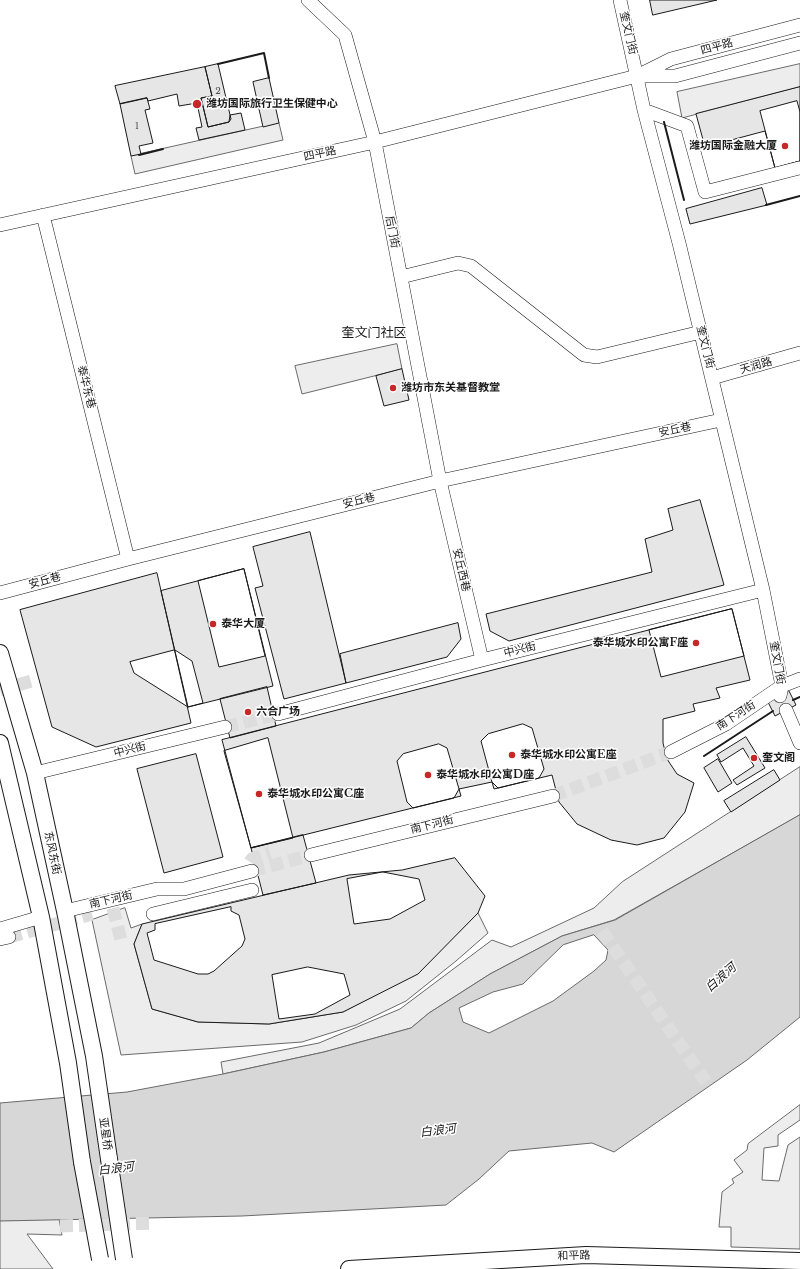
<!DOCTYPE html>
<html>
<head>
<meta charset="utf-8">
<style>
  body { margin:0 }
  canvas { display:block; background:#fff }
</style>
</head>
<body>
<canvas width="800" height="1269"></canvas>
<script>
const ctx = document.querySelector('canvas').getContext('2d');
ctx.lineJoin = 'round';
function fill(path, color) { ctx.fillStyle = color; ctx.fill(path, 'evenodd'); }
function strokePath(path, color, width, dash) { ctx.strokeStyle = color; ctx.lineWidth = width; ctx.lineCap = dash ? 'butt' : 'round'; ctx.setLineDash(dash || []); ctx.stroke(path); }
function write(font, color, halo, rows, align = 'center') {
  ctx.font = font + ' "Libre Baskerville","Noto Sans SC",serif'; ctx.lineWidth = 3; ctx.setLineDash([]); ctx.textBaseline = 'middle'; ctx.strokeStyle = halo; ctx.fillStyle = color; for (const [text, x, y, turn = 0] of rows) {
    ctx.save(); ctx.translate(x, y); ctx.rotate((+turn || 0) * Math.PI / 180); ctx.textAlign = isNaN(turn) ? turn : align; if (halo) ctx.strokeText(text, 0, 0); ctx.fillText(text, 0, 0); ctx.restore();
  }
}
const built = new Path2D(`
  M800 64V87L682 118 677 92Z
  M279 123 283 140 135 174 131 156Z
  M397 344 402 369 302 394 295 366Z
  M800 767V815L614 920 562 936 490 974 429 1013 411 1028 324 1052 223 1074 221 1062 319 1043 400 1009 492 940 511 947 594 908 622 882Z
  M125 908 131 928 142 924 134 944 152 1009 198 1022 269 1024 343 1012 418 973 478 913 488 933 456 961 406 1001 356 1025 302 1042 121 1055 92 920Z
  M800 1105V1120L778 1135V1146L764 1148 762 1180 779 1181 788 1145 800 1137V1249L731 1247V1227H719L722 1192 734 1183 732 1179 743 1172 734 1160 747 1150 748 1144Z
  M59 1219 62 1235 27 1234 53 1269H0V1221Z`);
fill(built, '#ededed');
strokePath(built, '#6a6a6a', 1);
const water = new Path2D(`
  M800 815V1017L747 1060 614 1152 592 1143 509 1151 479 1179 446 1205 242 1216 0 1221V1103L127 1092 223 1074 324 1052 411 1028 429 1013 490 974 562 936 615 920ZM594 935 608 950 606 960 594 971 553 1001 489 1033 463 1022 459 1008 493 992 523 984 563 945Z`);
fill(water, '#d7d7d7');
strokePath(water, '#6a6a6a', 1);
const building = new Path2D(`
  M650 0H717L653 15Z
  M218 64 231 119 229 122 208 127 201 98 212 96 205 67Z
  M205 67 212 96 201 98 208 127 229 122 230 115 241 113 245 130 199 140 196 128 202 127 197 103 179 106 177 94 148 101 147 98 120 104 115 86Z
  M269 78 279 123 263 127 253 82Z
  M800 87V161L775 168 765 131 705 147 696 114Z
  M147 98 150 109 145 110 153 143 139 146 141 154 131 156 120 104Z
  M797 101 800 112V161L775 168 760 111Z
  M762 188 767 205 690 224 686 209Z
  M402 369 409 400 384 406 376 376Z
  M700 500 724 585 509 641 490 631 486 614 652 572 645 539 673 530 668 509Z
  M310 532 346 683 284 699 255 588 263 586 253 547Z
  M244 569 273 686 188 707 161 591Z
  M244 569 265 656 219 667 198 581Z
  M157 573 191 723 96 747 52 727 20 610Z
  M732 609 750 680 716 688 720 698 693 704 695 711 663 719V743L667 759 677 774 694 783 685 812 664 838 637 845 611 840 577 824 559 802 552 775 494 789 492 782 459 789 461 796 251 848 222 740Z
  M732 609 744 656 661 677 649 630Z
  M458 623 461 639 447 657 346 683 340 654Z
  M175 650 192 661 203 703 188 707 134 673 130 662Z
  M267 687 276 726 230 738 220 699Z
  M789 691 796 705 775 716 768 702Z
  M523 724 532 728 544 769 539 778 498 788 492 782 481 741 488 734Z
  M746 737 765 768 737 785 733 780 754 766 743 748 721 762 717 755Z
  M268 738 293 838 251 848 224 751Z
  M439 744 447 748 459 789 454 798 413 808 407 802 397 761 403 754Z
  M196 754 223 857 164 873 137 769Z
  M718 759 732 783 718 792 704 768Z
  M774 770 780 780 731 812 724 801Z
  M303 835 316 883 263 895 251 848Z
  M455 858 485 896 478 913 418 974 343 1012 269 1024 198 1022 152 1009 134 944 142 924 349 875 402 870Z
  M383 872 419 879 425 900 390 919 354 924 347 879Z
  M231 907V911L239 915 245 939 242 946 214 971 208 974H198L154 960 147 933 155 930V924Z
  M308 967 344 974 350 995 315 1014 279 1019 272 975Z`);
fill(building, '#e6e6e6');
strokePath(building, '#1a1a1a', 1);
strokePath(new Path2D(`
  M0 690 32 681
  M225 727 278 714
  M553 796 671 752
  M250 862 252 859 270 853
  M252 871 311 855
  M113 908 121 940
  M602 931 706 1082
  M9 937 92 914
  M60 1226 154 1223`), '#ddd', 13, [13, 6]);
const minor = new Path2D(`
  M308 0 345 35 375 142 440 481 482 660
  M620 0 644 110 679 243 763 590 782 686 780 696
  M641 76H675L800 43
  M644 110 687 126 705 192 799 168
  M43 215 128 559
  M0 225 375 142 637 76 671 59 800 25
  M401 277 458 263 471 266 584 355 597 357 701 332
  M712 378 800 353
  M0 593 128 559 440 481 721 420
  M786 710 800 743
  M278 714 482 660 763 590
  M671 752 726 724 782 686 800 679
  M35 773 225 727
  M311 855 553 796
  M65 911 157 889H184L252 871
  M153 914 252 890
  M0 929 41 917
  M0 939 9 937`);
const major = new Path2D(`
  M0 653 35 773 65 911 94 1056 109 1159
  M0 743 41 917 68 1063 82 1162
  M349 1269 586 1255 800 1261`);
strokePath(minor, '#1a1a1a', 14);
strokePath(major, '#1a1a1a', 18);
strokePath(minor, '#fff', 13);
strokePath(major, '#fff', 16);
const majorBridge = new Path2D(`
  M109 1159 124 1259
  M82 1162 100 1259`);
strokePath(majorBridge, '#1a1a1a', 18, []);
strokePath(majorBridge, '#fff', 16);
strokePath(new Path2D(`
  M218 64 264 53 269 78
  M664 122 684 200
  M139 155 163 149
  M766 205 800 196
  M793 700 800 697
  M704 756 773 711`), '#1a1a1a', 2);
for (const [x, y, r, color] of [
  [197,104,5,"#c62828"],
  [785,146,4,"#c62828"],
  [393,388,4,"#c62828"],
  [213,624,4,"#c62828"],
  [696,643,4,"#c62828"],
  [248,712,4,"#c62828"],
  [512,755,4,"#c62828"],
  [754,758,4,"#c62828"],
  [428,775,4,"#c62828"],
  [259,794,4,"#c62828"]
]) { const dot = new Path2D(); dot.arc(x, y, r, 0, 2 * Math.PI); ctx.fillStyle = color; ctx.fill(dot); strokePath(dot, '#fff', 1.5); }
write('9px', '#4d4d4d', null, [
  ["2",218,91],
  ["1",137,126]
]);
write('11px', '#1a1a1a', '#fff', [
  ["奎文门街",628,33,77],
  ["四平路",717,47,-15],
  ["四平路",320,154,-12],
  ["后门街",392,232,79],
  ["奎文门街",705,347,76],
  ["天润路",756,366,-16],
  ["泰华东巷",86,387,76],
  ["安丘巷",675,430,-12],
  ["安丘巷",359,501,-14],
  ["安丘西巷",461,570,77],
  ["安丘巷",45,581,-15],
  ["中兴街",520,650,-14],
  ["奎文门街",777,663,80],
  ["南下河街",736,716,-33],
  ["中兴街",130,750,-14],
  ["南下河街",432,825,-14],
  ["东风东街",52,853,78],
  ["南下河街",111,900,-13],
  ["亚星桥",105,1134,82],
  ["和平路",574,1256,-2]
]);
write('bold 11px', '#1a1a1a', '#fff', [
  ["潍坊国际旅行卫生保健中心",206,104],
  ["潍坊国际金融大厦",777,146,"right"],
  ["潍坊市东关基督教堂",401,388],
  ["泰华大厦",221,624],
  ["泰华城水印公寓F座",688,643,"right"],
  ["六合广场",256,712],
  ["泰华城水印公寓E座",520,755],
  ["奎文阁",762,758],
  ["泰华城水印公寓D座",436,775],
  ["泰华城水印公寓C座",267,794]
], 'left');
write('italic 12px', '#1a1a1a', '#fff', [
  ["白浪河",721,978,-41],
  ["白浪河",438,1131,-7],
  ["白浪河",116,1169,-7]
]);
write('13px', '#1a1a1a', '#fff', [
  ["奎文门社区",374,333]
]);
</script>
</body>
</html>
